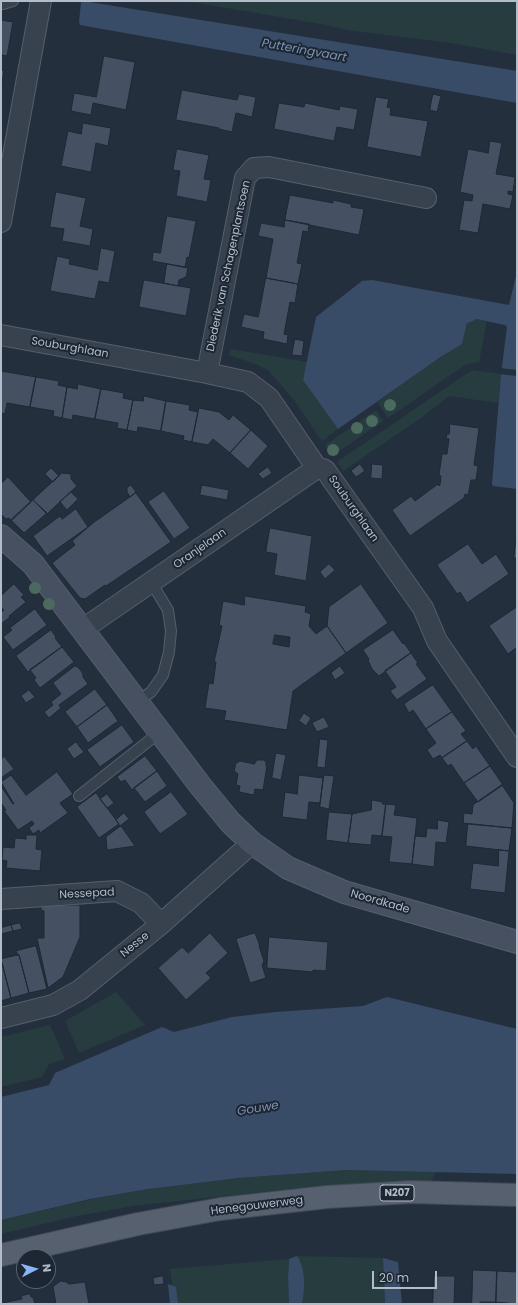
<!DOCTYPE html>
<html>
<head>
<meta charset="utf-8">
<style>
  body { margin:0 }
  #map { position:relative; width:518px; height:1305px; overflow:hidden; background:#242f3e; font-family:Poppins,sans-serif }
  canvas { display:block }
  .frame { position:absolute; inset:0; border:2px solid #b4bcc9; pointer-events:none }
  .north { position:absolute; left:16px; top:1249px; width:40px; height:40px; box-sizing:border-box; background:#1d2633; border:1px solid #59626f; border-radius:50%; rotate:84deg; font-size:11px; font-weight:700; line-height:16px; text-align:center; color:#b4bcc9 }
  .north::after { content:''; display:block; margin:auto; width:14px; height:18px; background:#8ab4f8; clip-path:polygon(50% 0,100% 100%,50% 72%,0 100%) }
  .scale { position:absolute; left:372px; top:1271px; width:65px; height:18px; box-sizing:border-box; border:2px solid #b4bcc9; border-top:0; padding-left:5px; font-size:12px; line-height:14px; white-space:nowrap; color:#b4bcc9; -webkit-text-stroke:3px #1d2633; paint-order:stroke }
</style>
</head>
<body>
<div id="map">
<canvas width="518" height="1305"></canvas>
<div class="frame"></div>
<div class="north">N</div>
<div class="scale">20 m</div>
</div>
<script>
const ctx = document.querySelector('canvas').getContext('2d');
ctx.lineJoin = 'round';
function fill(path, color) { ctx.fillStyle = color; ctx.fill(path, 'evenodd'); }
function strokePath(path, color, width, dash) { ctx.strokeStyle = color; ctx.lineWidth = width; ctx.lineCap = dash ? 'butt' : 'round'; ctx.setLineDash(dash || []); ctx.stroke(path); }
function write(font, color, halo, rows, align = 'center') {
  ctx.font = font + ' Poppins,sans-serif'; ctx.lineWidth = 4; ctx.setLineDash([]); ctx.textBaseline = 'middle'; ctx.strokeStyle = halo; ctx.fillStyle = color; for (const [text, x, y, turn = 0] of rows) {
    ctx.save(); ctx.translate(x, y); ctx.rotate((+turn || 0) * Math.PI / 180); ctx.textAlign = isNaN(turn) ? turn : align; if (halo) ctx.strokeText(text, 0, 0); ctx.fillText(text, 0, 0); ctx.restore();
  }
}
fill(new Path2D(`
  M185 1H517V55L451 43 353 31 321 24Z
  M477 319 487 321 479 362 468 364 462 367 388 418 377 402 442 356 462 344 467 323C471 323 473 320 477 319Z
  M231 349 307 362 303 380 338 429 322 441 293 399 268 370 258 365 229 355Z
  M472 370 501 374 498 403 449 396 421 418 343 471 337 462Z
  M376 410 383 421 332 456 325 445Z
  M116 992 145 1025 79 1053 65 1021Z
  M50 1025 65 1059 49 1064 42 1077 1 1087V1037Z
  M346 1170 436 1172 431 1182 289 1189 133 1206 77 1216 1 1234V1220C50 1209 99 1196 149 1189 214 1179 280 1175 346 1170Z
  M297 1256 383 1258 385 1304H302L303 1299Z
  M289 1259 288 1278 289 1304H175L170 1269Z`), '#263c3f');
fill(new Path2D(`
  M83 1 517 71V103L80 25 79 22 81 3Z
  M517 272V489L493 486 492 484 501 374 507 327 505 325 477 319C473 320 471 323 467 323L462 344 442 356 338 429 303 380 316 317 362 281 372 280 509 305Z
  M387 997 517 1029V1174L346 1170 239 1178 148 1189 90 1199 1 1220V1097L49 1085 55 1073 162 1027 174 1032 232 1017 276 1012 363 1006Z
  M297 1256C306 1269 305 1289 302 1304H289L288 1278 289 1259Z
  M383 1258 398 1262 402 1304H385Z
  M168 1284 176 1287 178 1304H170Z`), '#394c67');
fill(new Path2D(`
  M500 368 517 370V376L499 374Z`), '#242f3e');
const building = new Path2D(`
  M1 20 13 22 7 56 2 55 1 60Z
  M104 56 135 62 126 110 93 103 91 115 71 111 74 93 96 97Z
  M1 70 4 71 1 89Z
  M182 90 237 100 239 94 256 97 252 117 236 113 232 132 219 129V128L176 120Z
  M433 94 441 96 437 112 430 110Z
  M376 97 389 99 387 107 391 108 390 115 428 121 421 157 367 147Z
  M279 103 304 107 305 103 339 110 340 106 358 109 354 130 337 127 334 141 274 129Z
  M83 123 111 128 108 146 96 143 91 172 61 166 68 131 81 134Z
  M490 141 502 143 496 174 515 177 513 192 508 191V194L513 195 510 209 483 204 478 233 459 230 464 200 472 201 473 195 460 192 468 149 488 153Z
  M177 149 209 155 204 179 211 180 207 202 176 196 180 171 173 170Z
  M56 192 86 198 80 226 93 229 90 246 62 241 64 229 50 227Z
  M290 195 333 203V200L351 204V207L364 209 359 235 285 220Z
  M167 216 196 221 189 258 187 257 185 267 152 261 153 252 160 253Z
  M285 220 309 224 308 232 303 231 297 263 302 264 298 284 266 278 273 239 258 236 261 223 284 227Z
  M101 248 115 251 109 283 99 281 95 299 50 291 57 256 70 259 69 264 97 270Z
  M167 264 188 268 186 277 179 280 178 286 164 283Z
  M266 278 298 284 295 303 290 302 284 334 288 335 287 344 263 339 264 332 241 327 244 314 258 317Z
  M144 280 191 288 186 316 139 307Z
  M295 339 304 341 302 356 292 355Z
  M1 371 36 377 30 407 7 403 5 414 1 413Z
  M36 377 59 381 58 385 67 387 62 418 53 416 54 411 30 407Z
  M78 384 101 389 95 419 73 415 72 420 62 418 67 387 77 389Z
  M101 389 124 393 123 398 133 400 127 430 117 428 118 423 95 419Z
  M144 396 166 401 161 431 138 427 137 432 127 430 133 400 143 401Z
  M166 401 190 405 189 410 198 412 192 442 183 440 184 436 161 431Z
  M199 408 219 412 229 420 233 415 251 430 230 453 213 439 208 445 192 442Z
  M450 424 479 428 474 465 478 466 476 480H471L468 495 465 494 464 498 410 536 392 510 411 496 415 501 438 484 439 486 440 485 441 476 439 475 442 454H447L449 439 446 438 447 434H449Z
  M251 430 268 446 248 469 230 453Z
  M360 464 365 471 356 477 351 471Z
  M372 464 383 465 382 479 371 478Z
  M268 467 272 473 263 479 258 474Z
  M51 468 59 476 53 482 45 474Z
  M62 473 71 474V479L77 486 47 514 33 500Z
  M8 477 31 502 11 521 9 518 6 519 1 514 2 512 1 510V484Z
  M131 485 136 492 130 497 127 492V488Z
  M202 485 229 490 227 500 200 495Z
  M164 491 190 528 174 539 148 502Z
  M71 492 78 499 67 510 60 502Z
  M136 493 171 542 106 586 105 585 85 599 80 598 52 563 75 545 72 541 93 523Z
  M33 500 47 513 24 533 11 520Z
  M76 509 88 527 47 556 33 536 60 516 62 519Z
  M270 528 312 536 306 581 274 575 277 554 266 552Z
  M517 531V558H514Z
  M468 544 482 564 496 554 509 574 467 603 460 592 457 594 437 565Z
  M329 564 335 570 325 579 320 572Z
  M14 584 24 595 21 597 26 602 9 616 10 617 1 624V612L4 610 1 607V596Z
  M361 584 388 623 346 653 327 626 329 607Z
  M245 596 306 606 305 612 311 614 309 626 316 634 327 626 346 653 293 691 287 730 224 720 226 711 205 708 209 683 213 684 216 662H214L222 626 219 625 223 601 244 605ZM275 635 290 637 289 647 273 644Z
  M517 607V647L508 654 489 626Z
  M35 609 47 625 13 650 3 637 12 630 10 628Z
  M51 630 56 637 55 638 62 647 28 672 16 656Z
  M393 630 403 644 404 643 411 653 379 676 372 669 368 660 369 659 363 650Z
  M62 647 74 662 40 688 34 680 36 678 30 670Z
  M411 653 418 663 416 664 427 679 397 700 390 691 396 687 385 671Z
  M75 666 79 668 83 674V677L88 684 59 705 61 708 49 718 44 712 53 705 51 702 61 694 53 683Z
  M340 666 345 673 335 680 331 673Z
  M433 685 452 712 426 729 413 710 409 713 404 704Z
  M95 689 107 705 77 727 65 712Z
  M29 690 35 697 26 703 21 696Z
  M107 705 118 721 88 743 77 727Z
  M452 712 466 731 461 734 467 741 442 758 440 755 433 759 427 750 436 743 426 729Z
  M304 713 311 718 306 726 299 721Z
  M324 717 329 727 317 732 312 723Z
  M122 725 134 742 100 767 87 750Z
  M320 739 328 740 325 768 317 767Z
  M467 741 473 749 476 746 490 766 464 783 451 764 448 766 442 758Z
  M76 742 84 752 74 759 67 749Z
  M276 753 286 755 281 780 272 778Z
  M4 756 14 769 1 778V757L2 758Z
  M145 756 157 771 132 790 125 780 121 782 117 777Z
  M257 760H264L266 762V766H267L263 790 255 789 254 795 239 792 240 786 236 785 238 774 234 771 236 763 240 761 254 764Z
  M490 766 503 785 478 802 464 783Z
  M157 771 167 786 145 802 134 788Z
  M57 772 73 794 60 803 68 813 40 833 39 830 33 834 29 828 34 824 32 821 18 830 4 811 6 810 1 803V786L13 804H14L1 782 11 775 26 795Z
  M299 775 323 778 320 803 309 802 307 820 282 817 285 792 297 794Z
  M324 775 334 776 329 809 320 807Z
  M502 785 514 803 512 828 463 823 464 813 472 814 473 805Z
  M171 792 188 814 160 834 144 812Z
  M96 793 119 824 99 838 77 807Z
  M107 794 114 803 107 808 100 799Z
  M372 800 383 802 382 804H386L382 836 372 835 371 845 348 843 352 814 371 810Z
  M386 804 396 805 394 815 417 818 412 864 389 862 392 837 382 836Z
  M329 812 352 814 348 843 326 840Z
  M124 813 129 819 120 826 116 820Z
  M438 820 449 822 446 843 436 842 434 867 412 864 415 836 426 837 427 828 437 829Z
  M468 824 512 828 509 851 466 846Z
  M121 826 135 846 107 850 106 837Z
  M26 835H37L36 849 42 850 40 871 6 868 7 861 2 860 3 847 14 848 15 838 26 839Z
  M499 850 509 851 505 893 470 889 473 863 498 866Z
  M44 905H80V937L63 977 48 988 37 938H44V911L41 910V906H44Z
  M20 923 22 929 13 931 11 925Z
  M11 925 13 931 1 934V928Z
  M210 933 228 953 206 973 211 978 186 1000 158 968 182 947 188 953Z
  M255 933 260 946H259L264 961 262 965 266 978 250 983 236 939Z
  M269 937 328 942 326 971 313 970V972L267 968Z
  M36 946 47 989 29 993 19 955H18L16 951Z
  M19 955 29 993 11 998 1 959Z
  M1 960 11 998 1 1001Z
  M473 1270 497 1271 496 1302H480V1304H472Z
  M497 1271 517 1272V1304L496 1302Z
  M163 1276 164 1284 154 1285 153 1278Z
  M434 1276H455L454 1304H433Z
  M61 1281 66 1282 69 1284 85 1282 89 1304H56L53 1287Z
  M30 1294 31 1297H33L35 1304H2V1303L22 1299 21 1296Z`);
fill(building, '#455162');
strokePath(building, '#1f2835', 1);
const lane = new Path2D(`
  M3 4 13 1
  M137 702 151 692 163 675 169 652 171 631 168 610 151 582
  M79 796 160 732`);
const street = new Path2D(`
  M1 222 41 1
  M1 335 207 373 248 382 269 398 317 468 323 469 326 471 423 608 437 641 517 757
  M207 373 245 178 254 168 269 167 426 198
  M83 629 317 468
  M1 899 117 891 141 903 161 924
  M1 1018 53 1005 80 990 161 924 252 843`);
const secondary = new Path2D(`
  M1 536 33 564 199 784 230 822 252 843 288 868 344 892 517 942`);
const primary = new Path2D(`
  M1 1255 138 1224 220 1209 327 1197 411 1192 517 1195`);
strokePath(lane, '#565f6c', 12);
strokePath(street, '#565f6c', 22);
strokePath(secondary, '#565f6c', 24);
strokePath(primary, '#414a57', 24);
strokePath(lane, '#38414e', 10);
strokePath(street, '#38414e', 20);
strokePath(secondary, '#465061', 22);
strokePath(primary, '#56606e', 22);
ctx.fillStyle = '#4b6a5d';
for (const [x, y] of [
  [390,405],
  [372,421],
  [357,428],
  [333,450],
  [35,588],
  [49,604]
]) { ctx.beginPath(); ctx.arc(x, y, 6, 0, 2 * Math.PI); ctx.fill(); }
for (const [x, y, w] of [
  [397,1193,34]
]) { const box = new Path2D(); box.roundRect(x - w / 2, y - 8, w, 16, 3); ctx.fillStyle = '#1d2633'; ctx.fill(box); strokePath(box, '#b4bcc9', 1); }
write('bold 10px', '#b4bcc9', null, [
  ["N207",397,1193]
]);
write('11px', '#b4bcc9', '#1d2633', [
  ["Diederik van Schagenplantsoen",229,266,-78],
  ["Souburghlaan",70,348,10],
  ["Souburghlaan",353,509,55],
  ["Oranjelaan",200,549,-35],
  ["Nessepad",87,894,-3],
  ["Noordkade",380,902,16],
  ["Nesse",135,945,-39],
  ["Henegouwerweg",257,1206,-7]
]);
write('italic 12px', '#7c92b1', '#1d2633', [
  ["Putteringvaart",304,51,10],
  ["Gouwe",258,1109,-9]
]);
</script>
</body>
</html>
